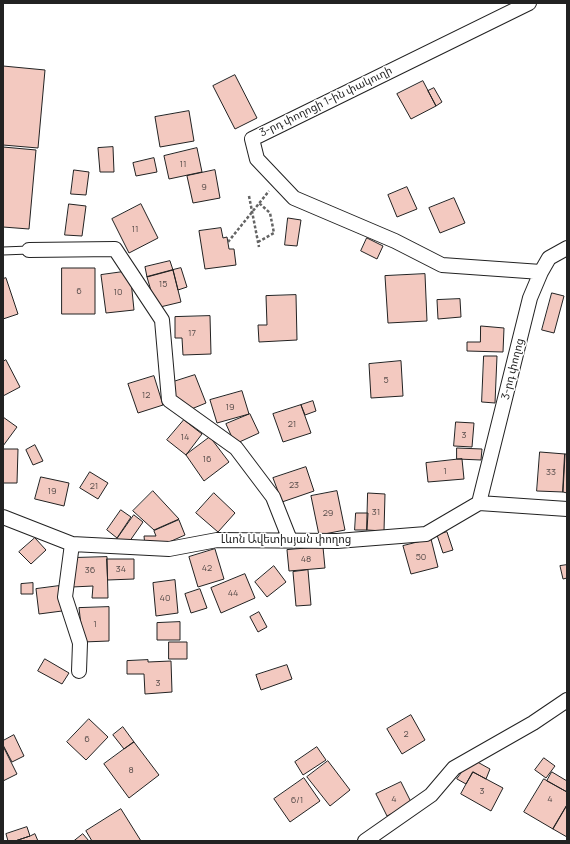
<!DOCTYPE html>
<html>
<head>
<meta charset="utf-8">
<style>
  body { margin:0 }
  #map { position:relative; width:570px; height:844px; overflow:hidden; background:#fff; font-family:Manrope,sans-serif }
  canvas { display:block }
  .frame { position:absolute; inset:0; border:4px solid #222; pointer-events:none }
</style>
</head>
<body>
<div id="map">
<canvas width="570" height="844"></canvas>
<div class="frame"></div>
</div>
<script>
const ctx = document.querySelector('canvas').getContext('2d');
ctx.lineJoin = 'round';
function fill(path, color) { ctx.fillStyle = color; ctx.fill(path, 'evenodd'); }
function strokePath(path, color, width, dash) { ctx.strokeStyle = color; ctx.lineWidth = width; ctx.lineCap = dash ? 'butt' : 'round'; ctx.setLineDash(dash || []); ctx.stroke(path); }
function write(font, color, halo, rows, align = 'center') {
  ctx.font = font + ' Manrope,"Noto Sans Armenian",sans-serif'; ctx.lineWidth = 3; ctx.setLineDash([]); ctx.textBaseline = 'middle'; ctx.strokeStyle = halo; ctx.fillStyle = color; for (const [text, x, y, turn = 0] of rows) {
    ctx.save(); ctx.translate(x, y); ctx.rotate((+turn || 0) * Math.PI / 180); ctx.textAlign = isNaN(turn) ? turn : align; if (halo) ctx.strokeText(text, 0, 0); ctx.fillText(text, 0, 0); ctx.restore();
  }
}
const building = new Path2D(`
  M3 66 45 70 38 148 3 145Z
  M235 75 257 118 235 129 213 86Z
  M423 81 436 106 411 119 397 94Z
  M434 88 442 102 436 106 428 91Z
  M189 111 194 141 160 147 155 117Z
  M3 147 36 150 29 229 3 227Z
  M113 147 114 172H100L98 148Z
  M197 148 202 172 169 179 164 156Z
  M154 158 157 172 136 176 133 163Z
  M74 170 89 172 86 195 71 194Z
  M215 170 220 198 193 203 187 176Z
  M407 187 417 209 397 217 388 195Z
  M454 198 465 223 440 233 429 208Z
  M69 204 86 206 82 236 65 235Z
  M141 204 158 238 129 253 112 219Z
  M288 218 301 220 297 246 285 245Z
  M221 228 223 238 227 237 229 249H234L236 265 205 269 199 231Z
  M367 238 383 246 377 259 361 251Z
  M170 261 173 270 147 277 145 267Z
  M62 268H95V314H62Z
  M181 268 187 287 178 290 173 270Z
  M173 270 181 302 156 308 147 277Z
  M130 271 134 310 106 313 101 275Z
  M425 274 427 321 388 323 385 276Z
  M6 278 18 314 3 319V279Z
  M552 293 564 296 554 333 542 330Z
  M296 295 297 340 259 342 258 325H267L266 296Z
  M460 299 461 317 438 319 437 300Z
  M210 316 211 354 183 355 182 338H175V317Z
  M481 326 504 328 503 352 467 351V342H480Z
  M484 356H497L495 403 482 402Z
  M6 360 20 387 3 396V362Z
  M401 361 403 396 371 398 369 364Z
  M195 375 206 403 189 410 174 394 170 383Z
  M154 376 163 405 138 413 128 384Z
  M242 391 249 414 217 423 210 400Z
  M313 401 316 411 305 415 301 405Z
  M301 405 311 433 283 442 273 414Z
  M250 414 259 433 235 444 226 424Z
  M3 417 17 427 3 446Z
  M184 420 202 434 186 455 167 440Z
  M456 422 474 423 472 447 454 446Z
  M210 437 229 462 204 481 186 455Z
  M35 445 43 461 33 465 26 450Z
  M457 448 482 449 481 460 457 459Z
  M3 449H18L17 483H3Z
  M540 452 565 454 563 492 537 491Z
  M565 454H567V493L563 492Z
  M462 459 464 479 428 482 426 463Z
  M306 467 314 491 282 502 273 478Z
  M90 472 108 483 98 499 80 488Z
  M41 477 69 483 64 506 35 499Z
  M153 491 179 519 154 530 133 511Z
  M337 491 345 530 319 535 311 496Z
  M214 493 235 513 218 532 196 513Z
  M368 493 385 494 384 531 367 530Z
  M121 510 131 517 117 538 107 530Z
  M356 513H368L367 530H355Z
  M134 515 143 522 127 545 115 542Z
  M179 520 185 535 160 546H145L144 536H156L154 531Z
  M447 532 453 550 443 553 437 535Z
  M35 538 46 550 31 564 19 552Z
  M431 539 438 567 411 574 403 546Z
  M323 547 325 568 289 571 287 550Z
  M215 549 224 579 198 587 189 557Z
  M107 557 108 598H92L93 586 72 587V558Z
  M107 559H134V579L108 580Z
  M567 565V578L563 579 560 566Z
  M274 566 286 582 267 597 255 582Z
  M308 570 311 605 296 606 293 572Z
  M245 574 255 598 221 613 211 588Z
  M175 580 178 613 156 616 153 583Z
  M33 583V594H21V584Z
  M59 586 62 611 39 614 36 589Z
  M200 589 207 608 191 613 185 594Z
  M109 607V641L83 642 79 608Z
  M259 612 267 627 258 632 250 617Z
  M180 622V640H157V623Z
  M169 642H187V659H169Z
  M45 659 69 673 62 684 38 671Z
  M148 660V662L171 661 172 692 145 694 144 674H127V661Z
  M287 665 292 679 261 690 256 675Z
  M411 715 425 740 402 754 387 729Z
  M89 719 108 737 86 760 67 742Z
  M123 727 134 742 124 749 113 735Z
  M14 735 24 756 12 762 3 745V741Z
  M134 742 159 775 129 798 104 764Z
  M3 746 17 774 3 781Z
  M317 747 326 760 303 775 295 762Z
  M544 758 555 766 546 778 535 770Z
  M472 759 490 769 486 779 473 772 466 784 457 779Z
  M328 761 350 790 330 806 307 777Z
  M473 772 503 788 491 811 461 794Z
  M552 772 567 781V792L547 781Z
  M304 778 320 801 290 822 274 799Z
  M544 779 567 792V805L553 829 524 812Z
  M401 782 412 804 387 816 376 794Z
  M567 805V837L553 829Z
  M121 809 141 841H92L86 831Z
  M27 827 30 836 15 841H8L6 834Z
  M35 834 38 841H15L30 836Z
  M83 834 89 841H74Z`);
fill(building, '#f3c9c0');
strokePath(building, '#222', 1);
const lane = new Path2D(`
  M3 251 29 250`);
const street = new Path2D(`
  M529 3 252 139 257 159 294 198 395 241 442 265 541 272
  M29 250 115 249 162 320 169 400 236 448 273 497 290 540
  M479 503 530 298 541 272 549 258 567 248
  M3 517 72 544 169 549 217 540 337 541 426 534 479 503 567 509
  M72 544 65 597 80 643 79 671
  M365 841 431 795 454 768 533 723 567 700`);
strokePath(lane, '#222', 9);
strokePath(street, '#222', 16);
strokePath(new Path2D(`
  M249 196 259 247
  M228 242 269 191
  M258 242 274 233 270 213 259 203`), '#646464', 2.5, [3, 2]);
strokePath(lane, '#fff', 7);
strokePath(street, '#fff', 14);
write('9px', '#564c4a', null, [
  ["11",183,164],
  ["9",204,187],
  ["11",135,229],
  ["15",163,284],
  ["6",79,291],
  ["10",118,292],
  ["17",192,333],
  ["5",386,380],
  ["12",146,395],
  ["19",230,407],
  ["21",292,424],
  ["3",464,435],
  ["14",185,437],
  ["16",207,459],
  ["1",445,471],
  ["33",551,472],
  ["23",294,485],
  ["21",94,486],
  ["19",52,491],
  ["31",376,512],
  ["29",328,513],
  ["50",421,557],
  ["48",306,559],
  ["42",207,568],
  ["34",121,569],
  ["36",90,570],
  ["44",233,593],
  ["40",165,598],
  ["1",95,624],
  ["3",158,683],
  ["2",406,734],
  ["6",87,739],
  ["8",131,770],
  ["3",482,791],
  ["4",394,799],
  ["4",550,799],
  ["6/1",297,800]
]);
write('11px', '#222', '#fff', [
  ["3-րդ փողոցի 1-ին փակուղի",326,102,-26],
  ["3-րդ փողոց",513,369,-76],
  ["Լևոն Ավետիսյան փողոց",286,540]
]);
</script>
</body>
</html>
